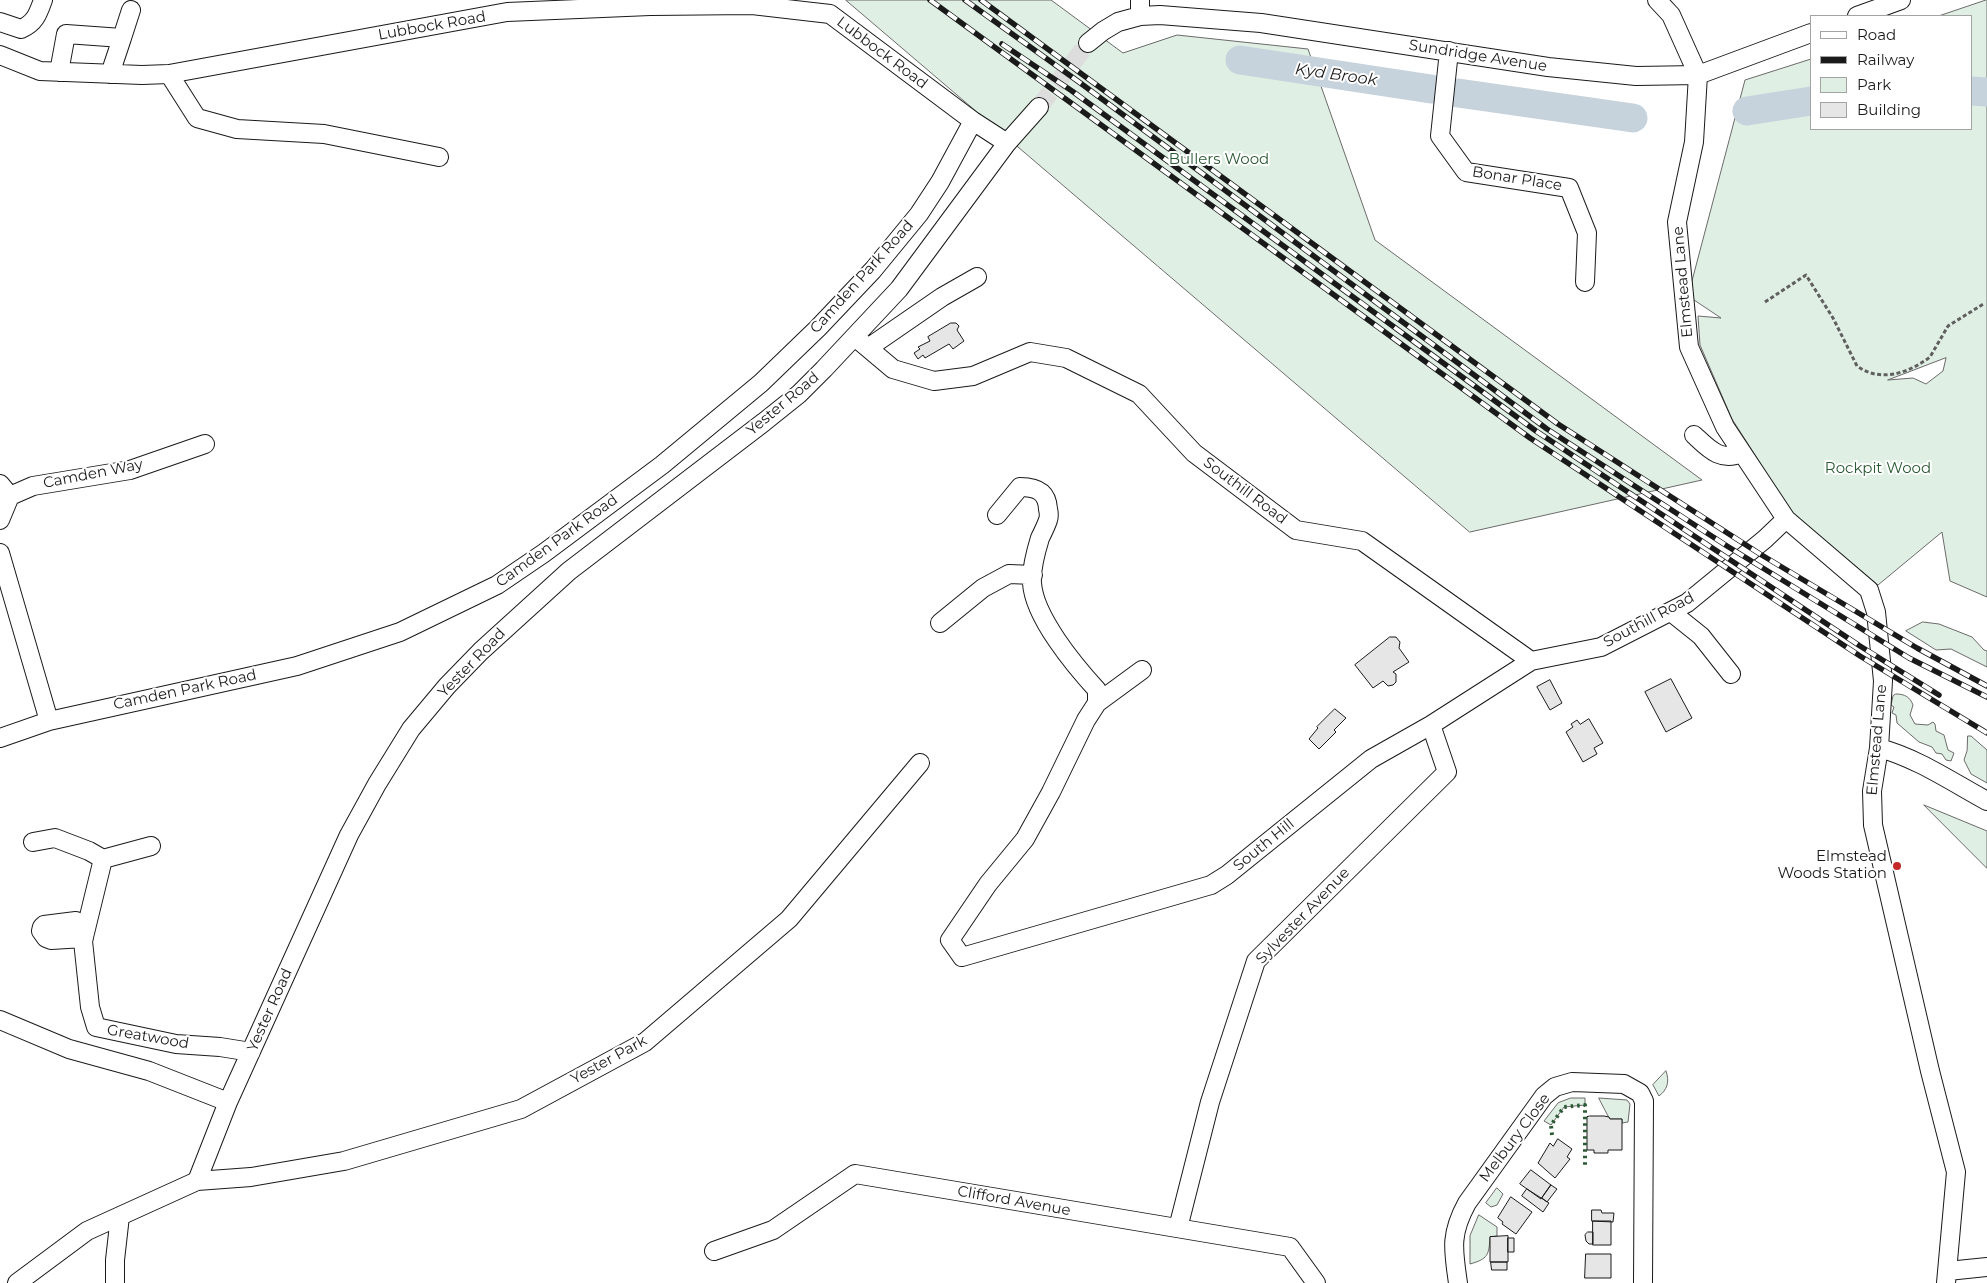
<!DOCTYPE html>
<html>
<head>
<meta charset="utf-8">
<style>
  body { margin:0 }
  #map { position:relative; width:1987px; height:1283px; overflow:hidden; background:#fff; font-family:Montserrat,sans-serif }
  canvas { display:block }
  .legend { position:absolute; left:1810px; top:15px; width:162px; height:115px; box-sizing:border-box; background:#fff; border:1px solid #a3a3a3; margin:0; padding:6px 9px; list-style:none; font-size:15px; color:#1a1a1a }
  .legend li { display:flex; align-items:center; gap:10px; height:25px }
  .legend b { width:25px; border:1px solid #a3a3a3 }
</style>
</head>
<body>
<div id="map">
<canvas width="1987" height="1283"></canvas>
<ul class="legend">
<li><b style="height:6px;background:#fff"></b>Road</li>
<li><b style="height:6px;background:#1a1a1a"></b>Railway</li>
<li><b style="height:14px;background:#e0efe3"></b>Park</li>
<li><b style="height:14px;background:#e6e6e6"></b>Building</li>
</ul>
</div>
<script>
const ctx = document.querySelector('canvas').getContext('2d');
ctx.lineJoin = 'round';
function fill(path, color) { ctx.fillStyle = color; ctx.fill(path, 'evenodd'); }
function strokePath(path, color, width, dash) { ctx.strokeStyle = color; ctx.lineWidth = width; ctx.lineCap = dash ? 'butt' : 'round'; ctx.setLineDash(dash || []); ctx.stroke(path); }
function write(font, color, halo, rows, align = 'center') {
  ctx.font = font + ' Montserrat,sans-serif'; ctx.lineWidth = 4; ctx.setLineDash([]); ctx.textBaseline = 'middle'; ctx.strokeStyle = halo; ctx.fillStyle = color; for (const [text, x, y, turn = 0] of rows) {
    ctx.save(); ctx.translate(x, y); ctx.rotate((+turn || 0) * Math.PI / 180); ctx.textAlign = isNaN(turn) ? turn : align; if (halo) ctx.strokeText(text, 0, 0); ctx.fillText(text, 0, 0); ctx.restore();
  }
}
const green = new Path2D(`
  M846 0H1051L1123 53 1177 35 1308 49 1375 240 1702 480 1470 532Z
  M1987 0V597L1950 581 1942 532 1878 585 1792 513 1732 419 1700 345 1698 316 1721 318 1688 296 1745 80 1811 59V129H1971V16H1939ZM1946 358 1943 371 1926 384 1913 378 1888 380Z
  M1923 622 1939 624 1972 637 1984 650 1987 651V667L1951 649 1936 650 1906 631Z
  M1896 694C1905 694 1910 697 1913 705L1910 715 1915 724 1928 725 1933 722 1935 724 1936 731 1944 735 1948 750 1954 753 1951 761 1946 760 1942 754 1936 753 1932 747 1919 742 1897 723 1896 715 1892 713 1894 707 1891 705 1893 696Z
  M1968 736H1971L1987 750V783L1971 774 1964 760 1967 751Z
  M1924 805 1987 831V868Z
  M1666 1071C1670 1082 1667 1090 1659 1096L1653 1085Z
  M1571 1098H1585V1105L1564 1107 1551 1125 1544 1121 1558 1103Z
  M1599 1098 1627 1100 1630 1104 1628 1122 1622 1123V1119H1610Z
  M1497 1188 1503 1194 1497 1205 1491 1207 1486 1203Z
  M1479 1215 1497 1227V1236L1490 1237C1489 1255 1488 1259 1470 1264V1236Z`);
fill(green, '#e0efe3');
strokePath(green, '#6a6a6a', 1);
strokePath(new Path2D(`
  M1240 60 1431 89
  M1971 91 1987 92
  M1458 93 1633 118
  M1747 111 1811 101`), '#c6d2dc', 29);
const building = new Path2D(`
  M951 323H956L959 326 957 330 964 341 953 349 949 344 925 358 923 355 918 359 914 353 920 349 918 347 930 341 928 337Z
  M1390 637H1396L1400 642 1399 648 1409 662 1393 672 1396 674V682L1393 685 1388 686 1383 681 1373 688 1355 665Z
  M1671 679 1692 718 1666 732 1645 692Z
  M1550 680 1562 703 1550 710 1537 687Z
  M1335 709 1346 718 1334 730 1336 732 1319 749 1309 739 1318 728 1317 727Z
  M1589 719 1603 743 1594 748 1597 754 1583 762 1566 732 1573 727 1571 724 1577 720 1580 724Z
  M1590 1116H1604L1609 1117 1610 1119H1622V1150H1608V1153H1594V1150H1587V1117Z
  M1558 1139 1572 1149 1567 1157 1570 1159 1555 1178 1538 1163 1550 1143 1553 1146Z
  M1531 1170 1551 1185 1541 1199 1520 1184Z
  M1551 1185 1557 1189 1547 1202 1542 1198Z
  M1527 1189 1549 1203 1543 1212 1522 1196Z
  M1511 1197 1532 1212 1516 1234 1502 1224 1503 1222 1498 1218Z
  M1592 1210H1601L1602 1213H1614L1613 1222 1592 1221Z
  M1593 1221H1611V1245H1593Z
  M1588 1232H1593V1244H1589L1586 1241 1585 1235Z
  M1508 1236V1262H1490V1237Z
  M1508 1238H1514V1252H1508Z
  M1586 1254H1611V1278H1585Z
  M1491 1262H1507V1270H1492Z`);
fill(building, '#e6e6e6');
strokePath(building, '#1a1a1a', 1);
strokePath(new Path2D(`
  M1039 107 1088 43`), '#ddd', 18, [18, 9]);
const minor = new Path2D(`
  M1657 0 1671 15 1698 75 1694 142 1677 222 1689 347 1725 427 1786 519 1869 590 1876 612 1883 681 1879 748 1872 791 1873 825 1930 1071 1956 1172 1946 1283
  M1140 16V0
  M1857 16 1901 0
  M0 22 21 29C35 23 38 14 43 0
  M1088 43 1103 31 1118 22 1140 16 1160 15 1261 23 1548 67 1636 76 1698 75 1811 33
  M1449 51 1440 136 1466 172 1569 188 1587 233 1585 282
  M0 55 40 71 142 75 169 74 507 12 650 6 752 5 830 14 973 121 1007 143
  M59 72 66 34 122 38 131 10
  M110 74 122 38
  M169 74 197 118 237 129 324 134 439 157
  M855 337 893 369 934 381 973 376 1030 352 1066 358 1139 394 1194 453 1296 530 1362 541 1531 661 1601 647 1687 603 1765 539 1786 519
  M868 348 942 297 977 277
  M1694 435C1709 449 1720 462 1742 453
  M0 484 10 496 33 486 130 470 205 444
  M997 515 1020 487C1036 487 1047 491 1048 509 1049 513 1049 517 1048 520 1046 526 1043 532 1040 538 1036 551 1031 569 1032 583 1034 617 1075 666 1097 690V703L1086 720 1051 792 1025 839 988 884 950 940 962 957 1211 885 1227 875 1371 759 1431 725 1531 661
  M0 520 10 496
  M0 553 49 721
  M1671 612 1701 636 1731 674
  M940 623 983 588 1009 574 1033 575
  M1097 703 1142 670
  M0 738 49 721 297 666 400 632 497 585 544 553 662 465 761 383 818 328 873 270 919 214 940 182 973 121
  M1879 748C1917 758 1952 782 1987 801
  M33 842 55 838 89 851 103 859 151 846
  M103 859 83 941 90 1007 96 1027 176 1044 220 1047 251 1052
  M76 921 44 925 42 927 41 931 46 938 51 940 84 938
  M0 1020 69 1049 149 1071 228 1102
  M197 1181 251 1177 344 1161 521 1109 645 1042 789 919 920 763
  M1178 1228 1210 1102 1256 961 1447 772 1431 725
  M714 1251 773 1230 855 1174 1290 1247 1316 1283
  M1948 1271 1987 1267
  M17 1283 87 1231 197 1181 228 1102 349 835 377 784 411 729 447 686 481 651 569 571 764 422 799 394 824 369 899 289 1007 143 1039 107
  M115 1283V1260L120 1216
  M1458 1283C1453 1249 1450 1234 1467 1203L1544 1096 1555 1087 1572 1082 1624 1084 1640 1093 1644 1101 1643 1283`);
strokePath(minor, '#1a1a1a', 20);
strokePath(new Path2D(`
  M1765 302 1806 275 1833 318 1857 366C1880 383 1909 373 1930 357L1948 326 1985 303`), '#5f5f5f', 3, [4, 2.5]);
strokePath(minor, '#fff', 18);
const rail = new Path2D(`
  M930 0 1530 438 1860 656 1987 733
  M965 0 1079 82 1547 429 1727 546 1909 658 1987 697
  M981 0 1558 424 1760 554 1917 648 1987 686
  M1002 44 1072 91 1536 431 1860 646 1939 695`);
strokePath(rail, '#1a1a1a', 5.5);
strokePath(rail, '#fff', 4, [11]);
strokePath(new Path2D(`
  M1552 1135 1551 1125 1564 1107 1585 1105V1168`), '#2b5a34', 4, [2.5, 4]);
for (const [x, y, r, color] of [
  [1897,866,5,"#c62828"]
]) { const dot = new Path2D(); dot.arc(x, y, r, 0, 2 * Math.PI); ctx.fillStyle = color; ctx.fill(dot); strokePath(dot, '#fff', 2); }
write('15px', '#1a1a1a', '#fff', [
  ["Lubbock Road",432,26,-10],
  ["Lubbock Road",882,53,37],
  ["Sundridge Avenue",1478,56,9],
  ["Bonar Place",1517,179,9],
  ["Camden Park Road",862,277,-48],
  ["Elmstead Lane",1683,282,-95],
  ["Yester Road",783,404,-40],
  ["Camden Way",93,474,-11],
  ["Southill Road",1245,491,37],
  ["Camden Park Road",557,541,-36],
  ["Southill Road",1649,620,-28],
  ["Yester Road",472,663,-46],
  ["Camden Park Road",185,690,-12],
  ["Elmstead Lane",1877,740,-85],
  ["South Hill",1264,845,-39],
  ["Sylvester Avenue",1303,916,-46],
  ["Yester Road",270,1010,-66],
  ["Greatwood",148,1037,10],
  ["Yester Park",609,1060,-29],
  ["Melbury Close",1515,1138,-53],
  ["Clifford Avenue",1014,1201,10]
]);
write('15px', '#2b5a34', '#fff', [
  ["Bullers Wood",1219,160],
  ["Rockpit Wood",1878,469]
]);
write('15px', '#1a1a1a', '#fff', [
  ["Elmstead",1887,857],
  ["Woods Station",1887,874]
], 'right');
write('italic 16px', '#1a1a1a', '#fff', [
  ["Kyd Brook",1336,75,8]
]);
</script>
</body>
</html>
